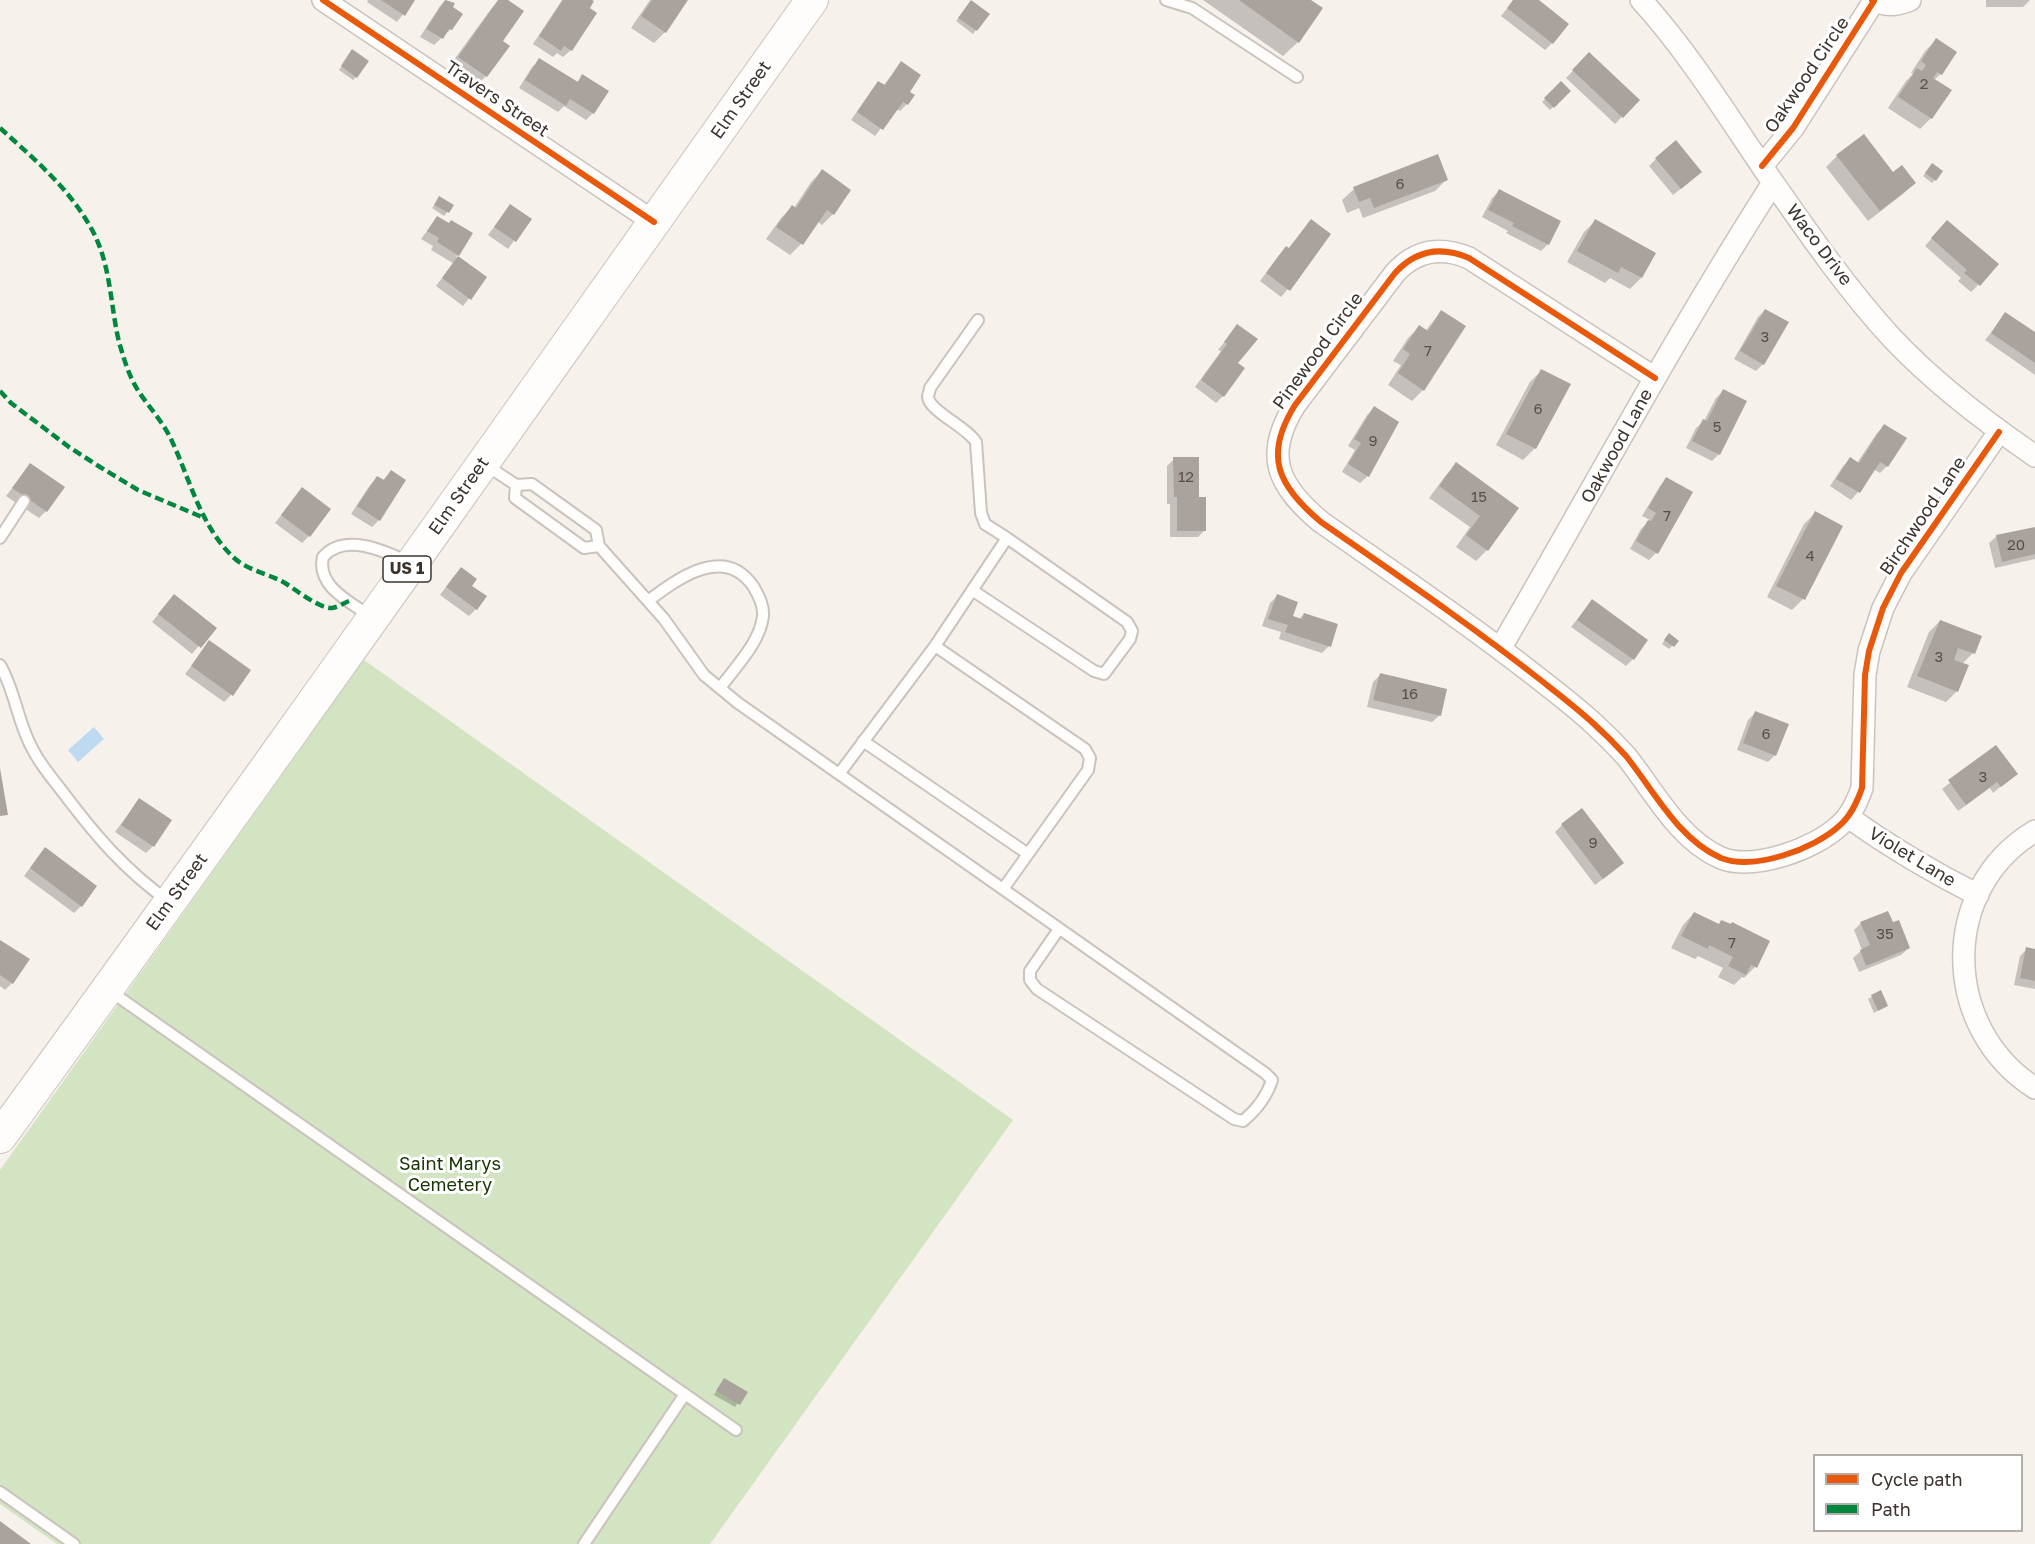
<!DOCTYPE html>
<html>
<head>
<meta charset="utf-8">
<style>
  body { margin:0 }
  #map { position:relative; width:2035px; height:1544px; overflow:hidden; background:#f7f1ec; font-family:"Golos Text",sans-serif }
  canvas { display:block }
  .legend { position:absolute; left:1813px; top:1454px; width:210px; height:78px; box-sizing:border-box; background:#fff; border:2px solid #b2adab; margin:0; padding:8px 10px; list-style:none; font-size:18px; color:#3e332c }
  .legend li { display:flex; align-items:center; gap:12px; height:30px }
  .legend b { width:30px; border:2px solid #b2adab }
</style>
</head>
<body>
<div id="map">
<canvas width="2035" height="1544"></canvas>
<ul class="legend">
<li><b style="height:8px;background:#e8590c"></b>Cycle path</li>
<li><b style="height:8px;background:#00873e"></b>Path</li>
</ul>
</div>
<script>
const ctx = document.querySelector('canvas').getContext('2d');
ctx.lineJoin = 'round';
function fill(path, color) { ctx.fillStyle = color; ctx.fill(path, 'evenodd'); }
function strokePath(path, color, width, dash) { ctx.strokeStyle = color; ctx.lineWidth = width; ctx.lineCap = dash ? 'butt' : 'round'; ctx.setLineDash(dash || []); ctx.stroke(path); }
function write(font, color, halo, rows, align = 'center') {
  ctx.font = font + ' "Golos Text",sans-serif'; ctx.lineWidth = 6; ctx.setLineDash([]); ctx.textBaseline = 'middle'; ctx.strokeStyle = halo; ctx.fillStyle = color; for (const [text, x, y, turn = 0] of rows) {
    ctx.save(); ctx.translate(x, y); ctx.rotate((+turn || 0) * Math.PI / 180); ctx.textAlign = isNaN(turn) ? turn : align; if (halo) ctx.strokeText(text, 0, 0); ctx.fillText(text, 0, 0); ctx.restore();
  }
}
fill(new Path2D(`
  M364 660 1013 1120 710 1544H57L0 1504V1170Z`), '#d2e4c2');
fill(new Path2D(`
  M94 727 104 739 78 762 68 750Z`), '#bedaf2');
fill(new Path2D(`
  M368 0H414L397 22 367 2Z
  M446 0 453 3 451 29 434 45 420 37 440 6Z
  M499 0H505L501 41 508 46 486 76 475 87 448 68 491 9Z
  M562 0H589L571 50 563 57 557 53 553 57 533 44Z
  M650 0H686L665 32 654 43 631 28Z
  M1203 0H1308L1298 42 1283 56Z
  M1514 0H1536L1552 43 1545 50 1501 16Z
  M1986 0H2030L2023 7H1986Z
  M968 5 987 15 973 34 956 21Z
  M1936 40 1941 74 1934 80 1931 118 1920 129 1888 108 1906 81 1913 74 1911 73 1925 51Z
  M349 54 356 77 353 80 339 70Z
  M1589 54 1638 100 1615 124 1566 78Z
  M540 60 576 83 583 76 593 113 586 120 564 106 558 112 519 88 532 67Z
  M901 63 907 104 900 111 896 109 875 136 851 120 872 90 879 83 883 86Z
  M1561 84 1569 91 1550 110 1542 102Z
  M1437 156 1446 180 1435 191 1363 218 1359 208 1347 213 1342 200 1354 189Z
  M1837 156 1893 174 1914 183 1903 194 1868 221 1826 167Z
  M1656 159 1693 179 1673 195 1649 166Z
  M1929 168 1935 180 1932 183 1923 176Z
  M822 171 833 214 822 225 817 221 801 244 790 255 766 239 781 218 792 207 794 208 811 182Z
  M1499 191 1548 244 1541 251 1506 233 1508 231 1482 217 1492 198Z
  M437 201 452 206 444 216 432 208Z
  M510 206 530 219 508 249 488 235Z
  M437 218 458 255 456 257 485 278 463 306 436 286 453 263 431 250 433 246 421 239Z
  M1311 221 1308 265 1281 297 1260 281 1279 255 1288 249Z
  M1595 221 1641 278 1630 289 1610 278 1605 283 1567 262 1584 232Z
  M1940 229 1978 285 1971 292 1958 281 1961 278 1925 246Z
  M1765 310 1763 364 1756 371 1734 359 1758 317Z
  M1441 312 1423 390 1412 401 1388 385 1401 365 1393 361 1408 338 1419 327 1425 331Z
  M2006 314 2035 334V375L1985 340Z
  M1237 326 1235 363 1223 396 1216 403 1195 387 1221 351 1218 350Z
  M1541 371 1569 385 1535 448 1523 460 1496 445 1530 382Z
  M1723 391 1719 454 1712 461 1686 448 1696 428 1704 421 1716 398Z
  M1374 408 1368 476 1360 483 1342 472 1355 450 1348 446 1367 415Z
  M1884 426 1887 466 1880 473 1873 469 1858 492 1851 500 1830 486 1843 466 1850 459 1857 463 1877 433Z
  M1174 459 1198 498 1205 530 1198 537H1170V504H1167V466Z
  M1457 464 1517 508 1487 550 1476 561 1456 547 1470 527 1429 498 1446 475Z
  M30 465 46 511 39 518 6 496Z
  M391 472 379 520 372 527 351 514 370 485 377 478 382 481Z
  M1667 478 1656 553 1649 560 1630 549 1641 529 1650 520 1642 516 1660 486Z
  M302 489 309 536 302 543 275 523Z
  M1815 513 1841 526 1803 599 1792 610 1767 597 1804 524Z
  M2035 528V559L1995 568 1989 543 1997 536Z
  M454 576 470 586 476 609 469 616 440 595Z
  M1277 596 1291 616 1299 619 1304 614 1329 646 1322 653 1279 639 1281 632 1262 626 1270 603Z
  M1592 601 1633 659 1626 666 1571 627Z
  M167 603 214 628 192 654 152 622Z
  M1940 621 1973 653 1962 664 1957 691 1946 702 1907 687 1929 632Z
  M1666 638 1677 641 1669 649 1662 644Z
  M210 642 231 695 224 702 185 674Z
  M1380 675 1440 715 1432 722 1367 707 1373 682Z
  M1755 713 1775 755 1768 762 1737 750 1748 720Z
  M1996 747 2016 774 1993 793 1990 788 1958 811 1942 789Z
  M139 800 153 846 146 853 115 832Z
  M1562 825 1615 870 1595 885 1555 832Z
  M38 857 81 906 74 913 24 876Z
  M1694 913 1718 925 1768 941 1755 967 1744 978 1742 977 1734 985 1718 977 1723 968 1698 956 1695 959 1671 948 1683 925Z
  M1861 923 1892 924 1909 948 1901 955 1859 972 1853 958 1862 950 1854 930Z
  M0 941 12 983 5 990 0 986Z
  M2027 949 2035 950V989L2014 985 2020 956Z
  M1880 992 1886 1005 1874 1013 1868 999Z
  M721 1383 746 1392 735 1407 714 1395Z`), '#0003');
fill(new Path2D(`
  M381 0H415L405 16Z
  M445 0 455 3 453 7 463 14 452 30 449 29 443 39 426 29Z
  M498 0H508L524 11 503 41 510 46 487 77 458 57Z
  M563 0H592L594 1 590 8 597 13 572 51 564 46 561 51 539 36Z
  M652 0H688L666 33 641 16Z
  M971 0 990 14 977 31 958 18Z
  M1239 0H1311L1323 8 1299 43Z
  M1513 0H1539L1569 24 1553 44 1507 8Z
  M1936 38 1957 52 1942 75 1937 72 1933 78 1952 90 1932 119 1898 97 1917 68 1922 71 1926 65 1921 61Z
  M352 49 369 61 357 78 341 66Z
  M1589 52 1640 100 1623 118 1572 70Z
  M539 58 578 82 582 74 609 91 594 114 570 99 566 106 525 80Z
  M901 61 921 75 910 92 915 95 908 105 903 102 883 130 857 112 878 81 885 85Z
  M1561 81 1571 91 1554 108 1544 98Z
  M1864 134 1893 172 1902 165 1916 183 1880 211 1836 155Z
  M1676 140 1702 172 1681 189 1655 158Z
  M1438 154 1448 180 1374 208 1370 198 1359 202 1353 187Z
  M1932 163 1943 171 1936 181 1925 173Z
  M822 169 851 190 834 215 827 210 803 245 776 227 792 205 796 208Z
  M1499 189 1561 221 1549 245 1512 226 1514 223 1488 210Z
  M439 196 454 205 449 213 434 205Z
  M510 204 532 219 516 242 494 227Z
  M437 216 449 223 451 220 473 233 459 256 437 242 439 238 427 231Z
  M1311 219 1331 234 1290 291 1266 273 1286 246 1289 248Z
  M1595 219 1656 253 1642 278 1621 267 1618 273 1577 251Z
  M1947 220 1999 264 1980 286 1964 273 1967 270 1931 238Z
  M458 256 487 277 471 300 442 278Z
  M1765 309 1789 322 1764 365 1740 351Z
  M1441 310 1466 326 1424 391 1398 373 1410 354 1403 349 1419 325 1428 331Z
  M2005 312 2035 332V363L1991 333Z
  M1237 324 1258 339 1238 363 1245 368 1224 397 1201 380 1227 344 1224 342Z
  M1541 369 1571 384 1536 449 1506 434Z
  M1723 389 1747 401 1720 455 1692 441 1703 419 1707 421Z
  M1374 406 1399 422 1369 477 1348 464 1361 443 1354 439Z
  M1884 424 1907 438 1888 467 1880 462 1860 493 1836 479 1850 457 1859 463Z
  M1173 457H1199V497H1206V531H1177V497H1174Z
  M1456 462 1519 508 1488 551 1466 535 1480 516 1439 486Z
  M30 463 65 487 47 512 12 488Z
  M391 470 406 480 380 521 357 506 377 476 384 480Z
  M1666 477 1693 492 1658 554 1636 541 1648 520 1651 521 1656 513 1648 508Z
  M302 487 331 509 310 537 281 515Z
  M1815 511 1843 526 1805 600 1776 586Z
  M2035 527V554L2002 562 1996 535Z
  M461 567 477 579 472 586 487 596 477 610 446 587Z
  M174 594 217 628 201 648 158 614Z
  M1277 594 1298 602 1293 616 1302 619 1304 613 1338 624 1331 647 1285 632 1288 625 1268 619Z
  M1592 599 1648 640 1634 660 1577 620Z
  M1940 620 1982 636 1975 654 1958 648 1954 660 1969 665 1958 692 1917 676Z
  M1669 633 1679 641 1674 647 1664 640Z
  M209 640 251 670 233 696 191 666Z
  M1380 673 1447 689 1441 716 1373 700Z
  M1755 711 1789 724 1776 756 1743 743Z
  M1996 745 2018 774 2001 787 1997 782 1966 805 1948 780Z
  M0 768 8 815 0 816Z
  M139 798 172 820 154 847 121 825Z
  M1582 808 1624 863 1603 879 1561 824Z
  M45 847 97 886 82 907 30 868Z
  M1888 911 1893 922 1899 920 1910 948 1866 966 1860 950 1870 945 1860 922Z
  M1694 912 1719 924 1721 920 1731 924 1732 922 1770 941 1757 968 1751 965 1746 975 1728 966 1733 957 1709 945 1708 949 1681 936Z
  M0 940 30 959 13 984 0 975Z
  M2026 947 2035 949V981L2020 978Z
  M1881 990 1888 1006 1878 1011 1871 995Z
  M724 1378 748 1392 740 1405 716 1391Z
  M0 1521 31 1544H0Z`), '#aaa39d');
const service = new Path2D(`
  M1166 0 1192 8 1297 77
  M978 320 930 388C930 391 928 394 928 397 929 411 967 427 976 442L981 513 985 524 1007 538
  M486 465 516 485 532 484 596 530 599 546 664 619 704 675 738 703 1265 1073 1272 1080C1267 1096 1255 1111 1243 1121L1234 1119 1037 989 1030 980V971L1059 929
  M516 485 515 498 584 548 599 546
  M0 538 24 501
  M648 601C677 579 724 544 753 586 758 594 764 606 763 616 760 643 735 667 720 688
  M370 616C350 602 316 586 323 557 344 532 385 551 408 562
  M935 646 1007 538 1127 622 1132 631 1130 639 1104 674 1094 671 972 590
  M0 665C14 689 17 717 29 742 38 762 52 778 65 795 96 836 125 870 167 900
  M863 741 1028 854
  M839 774 935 646 1085 749 1090 758 1088 770 1003 889
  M110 991 736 1430
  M0 1492 74 1544
  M584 1544 685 1394`);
const minor = new Path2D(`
  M323 0 654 222
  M1641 0C1691 55 1730 120 1772 181 1809 234 1847 289 1891 337 1933 382 1984 421 2035 456
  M1872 0C1886 6 1896 6 1910 0
  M1762 166 1793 128 1874 1
  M1655 378 1469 258C1441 246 1416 250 1395 273L1295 405C1263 456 1278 486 1321 522 1394 573 1468 623 1538 678 1557 693 1577 708 1594 724 1605 734 1616 745 1626 756 1654 791 1678 839 1721 858 1754 871 1814 849 1839 826 1851 816 1857 802 1862 788L1865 675 1869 651 1883 608 1901 573 1999 432
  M1500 649C1591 493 1676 334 1773 183
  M1848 817C1890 847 1932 872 1978 895
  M2035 831C1938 889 1942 1029 2035 1088`);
const primary = new Path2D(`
  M0 1137C274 761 542 379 812 0`);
strokePath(service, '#cac3bd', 14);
strokePath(minor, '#cac3bd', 24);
strokePath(primary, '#cac3bd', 34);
strokePath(service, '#fefdfc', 10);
strokePath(minor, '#fefdfc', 21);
strokePath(primary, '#fefdfc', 32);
strokePath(new Path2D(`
  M0 128C33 158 69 188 91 228 111 263 110 304 119 342 124 359 129 377 139 392 149 407 162 421 170 437 190 478 199 524 233 557 248 571 267 573 285 583 296 590 320 609 332 608 338 607 344 603 349 601
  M0 391 11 403 69 447 100 467 138 490 202 517`), '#00873e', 4.5, [9, 4.5]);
strokePath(new Path2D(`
  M323 0 654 222
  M1762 166 1793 128 1874 1 1872 0
  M1655 378 1469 258C1441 246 1416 250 1395 273L1295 405C1263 456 1278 486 1321 522 1394 573 1468 623 1538 678 1557 693 1577 708 1594 724 1605 734 1616 745 1626 756 1654 791 1678 839 1721 858 1754 871 1814 849 1839 826 1851 816 1857 802 1862 788L1865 675 1869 651 1883 608 1901 573 1999 432`), '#e8590c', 6);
write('15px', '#594f48', null, [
  ["2",1924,84],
  ["6",1400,184],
  ["3",1765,337],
  ["7",1428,351],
  ["6",1538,409],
  ["5",1717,427],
  ["9",1373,441],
  ["12",1186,477],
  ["15",1479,497],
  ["7",1667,516],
  ["20",2016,545],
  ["4",1810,556],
  ["3",1939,657],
  ["16",1410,694],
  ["6",1766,734],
  ["3",1983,777],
  ["9",1593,843],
  ["35",1885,934],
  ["7",1732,943]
]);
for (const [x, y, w] of [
  [407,569,48]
]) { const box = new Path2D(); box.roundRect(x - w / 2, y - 13, w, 26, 4.5); ctx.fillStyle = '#fff'; ctx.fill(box); strokePath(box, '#3e332c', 1.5); }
write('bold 16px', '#3e332c', null, [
  ["US 1",407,569]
]);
write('18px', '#3e332c', '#fff', [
  ["Oakwood Circle",1807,75,-56],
  ["Travers Street",497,99,34],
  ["Elm Street",741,100,-55],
  ["Waco Drive",1819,245,53],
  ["Pinewood Circle",1318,351,-54],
  ["Oakwood Lane",1617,446,-61],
  ["Elm Street",459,496,-55],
  ["Birchwood Lane",1923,516,-56],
  ["Violet Lane",1912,857,31],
  ["Elm Street",177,892,-54]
]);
write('18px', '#173400', '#fff', [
  ["Saint Marys",450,1164],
  ["Cemetery",450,1185]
]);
</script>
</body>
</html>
